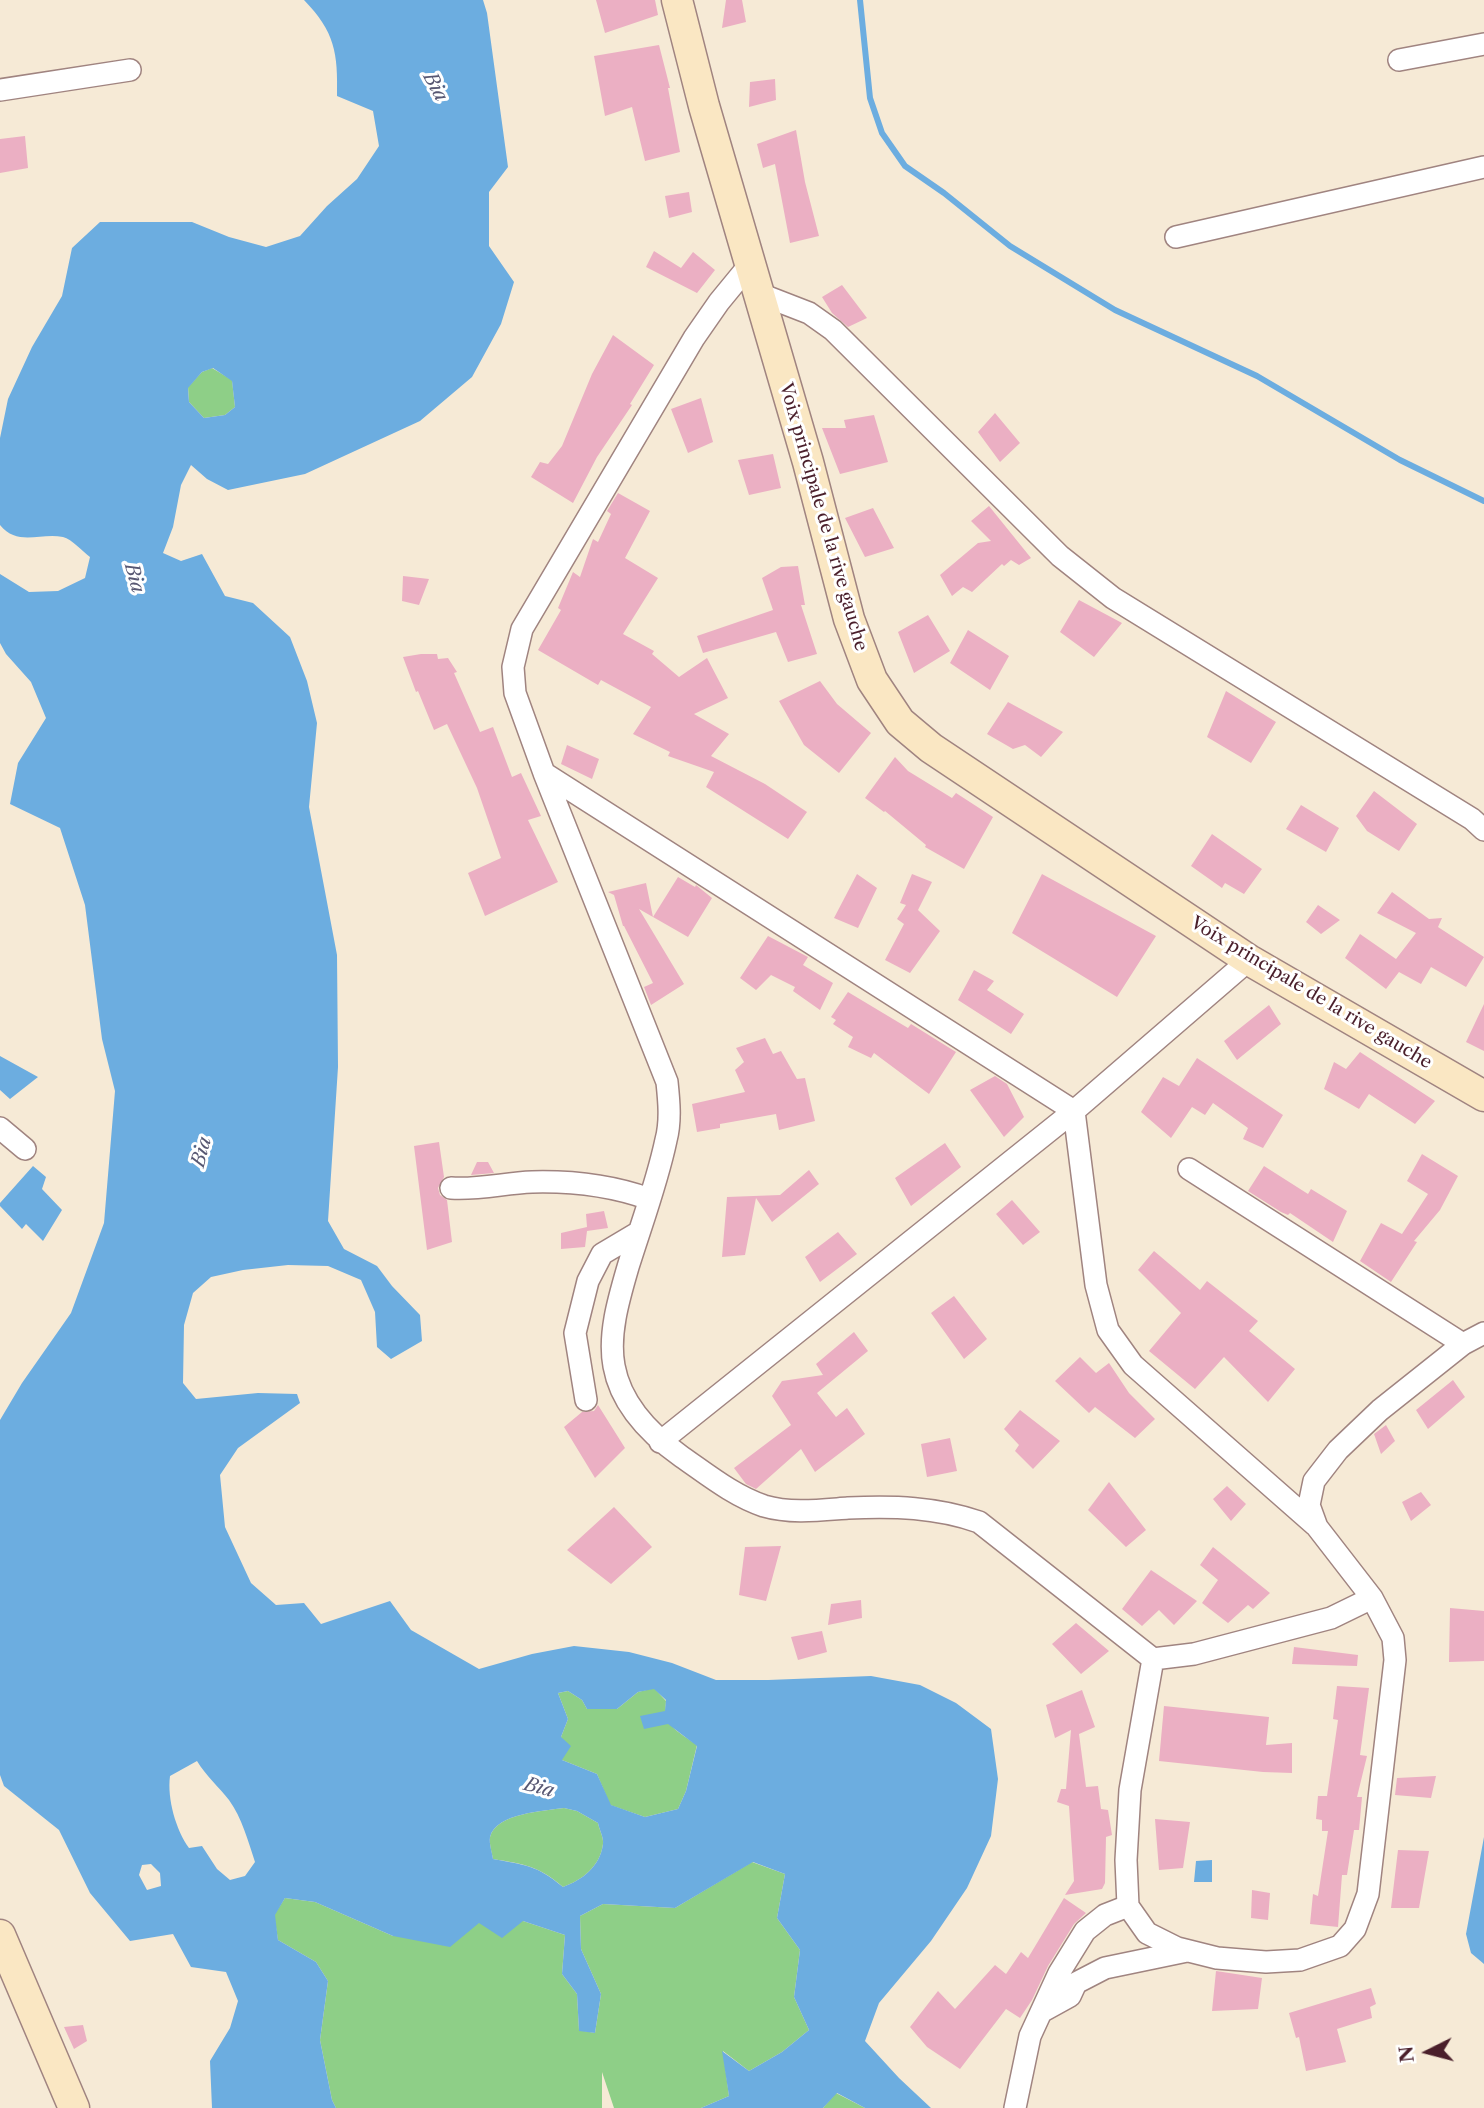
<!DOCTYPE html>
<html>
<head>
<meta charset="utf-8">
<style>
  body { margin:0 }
  #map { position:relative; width:1484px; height:2108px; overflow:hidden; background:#f6ead6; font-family:"Libre Caslon Text",serif }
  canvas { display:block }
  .north { position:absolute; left:1393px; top:2017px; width:70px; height:70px; -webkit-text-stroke:5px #fff; paint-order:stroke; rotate:264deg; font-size:19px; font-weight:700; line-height:28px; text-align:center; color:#4a1f2b }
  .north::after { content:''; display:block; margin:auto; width:24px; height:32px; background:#4a1f2b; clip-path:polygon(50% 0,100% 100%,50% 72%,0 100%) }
</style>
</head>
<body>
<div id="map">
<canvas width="1484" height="2108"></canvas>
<div class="north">N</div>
</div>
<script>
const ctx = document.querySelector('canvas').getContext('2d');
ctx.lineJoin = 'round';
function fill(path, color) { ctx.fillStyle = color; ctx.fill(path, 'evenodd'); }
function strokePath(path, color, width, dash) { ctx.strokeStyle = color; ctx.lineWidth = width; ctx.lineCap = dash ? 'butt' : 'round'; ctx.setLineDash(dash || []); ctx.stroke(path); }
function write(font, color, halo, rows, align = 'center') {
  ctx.font = font + ' "Libre Caslon Text",serif'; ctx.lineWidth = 6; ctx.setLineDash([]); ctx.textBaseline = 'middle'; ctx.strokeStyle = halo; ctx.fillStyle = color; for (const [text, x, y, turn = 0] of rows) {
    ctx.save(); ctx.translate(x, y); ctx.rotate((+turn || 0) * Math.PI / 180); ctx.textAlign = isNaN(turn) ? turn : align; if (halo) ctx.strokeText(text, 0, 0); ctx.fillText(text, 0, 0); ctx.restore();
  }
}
fill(new Path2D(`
  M212 368 232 380 235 407 225 415 204 418 189 402 188 387 202 372Z
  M654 1688 666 1701C663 1727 678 1731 697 1745L686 1791 678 1809 645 1817 610 1805 597 1774 562 1760 561 1737 568 1719 558 1693 568 1691 582 1700 587 1709H617L638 1692Z
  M564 1808 577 1811 598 1823C599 1829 604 1838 603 1844 600 1867 582 1880 563 1887 539 1866 524 1864 493 1859 492 1853 489 1844 490 1837 496 1813 544 1811 564 1808Z
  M752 1862 785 1874 777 1918 800 1950 794 1997 809 2030 782 2052 749 2071 723 2051 729 2096 701 2108H614L602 2072V2108H336L332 2100 320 2040 328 1981 316 1962 278 1940 274 1915 285 1898 315 1902 393 1936 479 1923 523 1921 565 1935 562 1974 577 1994 579 2030 595 2033 601 1994 581 1949 580 1916 603 1904 675 1908Z
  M836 2093 865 2108H823Z`), '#8ecf87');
fill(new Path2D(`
  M304 0H483L487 13 508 167 489 192V246L514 282 501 324 472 377 420 421 305 474 228 490 207 479 191 465 181 485 173 527 163 553 181 561 202 554 225 596 253 603 290 637 307 681 317 723 309 807 337 955 338 1067 328 1221 344 1249 377 1266 392 1286 420 1315 422 1341 391 1359 377 1347 375 1312 361 1280 328 1266 288 1265 243 1270 211 1277 193 1293 184 1325 183 1383 196 1399 258 1393 297 1394 300 1403 238 1448 220 1475 225 1527 251 1583 276 1605 304 1603 321 1624 390 1601 411 1630 479 1669 532 1654 574 1646 629 1652 672 1663 716 1680H768L871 1676 920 1685 956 1703 991 1729 998 1779 991 1836 967 1888 931 1941 879 2003 865 2041 899 2078 931 2108H865L837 2093 823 2108H701L729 2096 722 2051 749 2071 782 2052 809 2030 794 1997 800 1950 777 1918 785 1874 753 1862 675 1908 603 1904 580 1916 581 1949 601 1994 595 2033 579 2031 577 1994 562 1974 565 1935 523 1921 502 1938 479 1923 450 1947 393 1936 315 1902 285 1898 275 1915 278 1940 316 1962 328 1981 320 2040 332 2100 336 2108H212L210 2061 230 2028 238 2001 226 1972 191 1967 173 1934 130 1941 90 1893 59 1830 4 1786 0 1775V1420L22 1383 71 1313 104 1223 115 1091 102 1039 85 905 60 828 10 804 18 763 46 718 31 682 6 654 0 643V574L29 592 58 591 85 578 90 557C83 552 72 539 63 537 41 532 18 547 0 525V438L8 399 32 347 62 296 72 248 100 222H192L229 237 266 247 300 236 327 206 357 179 379 146 373 111 337 96C338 53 335 32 304 0ZM213 368 232 381 235 407 225 415 204 418 189 402 188 388 202 372ZM654 1689 666 1700 665 1711 640 1716 644 1729 668 1724 697 1746 686 1791 678 1809 645 1817 611 1805 597 1774 562 1760 571 1746 561 1737 568 1719 558 1693 568 1691 582 1700 587 1709H617L638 1692ZM197 1761C206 1776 219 1787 229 1800 242 1818 248 1841 255 1862L245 1876 230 1880 217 1869 202 1846 189 1848C176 1830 167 1799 170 1776ZM564 1808 577 1811 598 1823C599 1829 604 1838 603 1844 600 1867 582 1880 563 1887 537 1865 525 1865 493 1859 492 1852 489 1844 490 1837 496 1813 544 1811 564 1808ZM151 1864 160 1873 161 1886 147 1890 139 1875 142 1865Z
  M0 1056 38 1077 10 1099 0 1090Z
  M33 1166 46 1177 42 1189 62 1210 43 1241 26 1224 22 1229 0 1206V1203Z
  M1484 1837V1964L1471 1953 1466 1934Z
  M1212 1860V1882H1194L1196 1861Z`), '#6cade0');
strokePath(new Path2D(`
  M860 0 870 98 882 133 905 166 944 193 1010 246 1115 310 1257 376 1400 460 1484 501`), '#6cade0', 6);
fill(new Path2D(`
  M596 0H655L658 15 605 33Z
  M726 0H742L746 22 722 28Z
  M659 45 670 88H668L680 152 645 161 632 107 605 116 594 56Z
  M775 79 776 100 749 107 750 82Z
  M796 130 805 182 819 236 790 243 775 164 763 168 757 144Z
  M25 136 28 168 0 173V139Z
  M689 192 692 212 669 218 665 196Z
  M654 251 681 268 693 252 715 270 697 293 646 267Z
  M842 285 867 318 848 327 832 313 822 297Z
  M613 335 654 365 630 404 632 405 597 457 573 503 531 477 540 462 548 464 562 446 592 374Z
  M701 398 713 442 688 453 671 409Z
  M995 413 1020 443 1000 462 978 432Z
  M874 415 888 462 840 474 822 428H846L844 420Z
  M773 454 781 488 749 495 738 460Z
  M618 493 650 511 625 558 658 578 623 634 654 651 652 654 679 677 707 658 728 698 694 714 729 734 711 756 765 784 807 812 788 839 706 787 714 772 668 756 670 752 633 734 651 707 601 680 598 685 538 650 561 610 558 608 573 572 580 577 593 539 598 542 611 514 607 511Z
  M989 506 1031 558 1019 565 1011 560 1004 566 1002 564 972 592 963 587 952 596 940 575 978 543 991 541 971 521Z
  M873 508 894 548 865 557 845 518Z
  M798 566 805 605H801L817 654 788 662 776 632 703 653 697 636 773 610 762 578 781 567Z
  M403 576 429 579 419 605 402 601Z
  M1079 600 1122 623 1094 657 1060 632Z
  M928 615 950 651 914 673 898 632Z
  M968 630 1009 656 990 690 950 663Z
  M421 654H437L438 659 448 658 457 672 454 673 480 732 493 727 512 777 521 773 541 816 528 820 558 882 485 916 468 873 501 858 477 788 447 724 434 730 418 691 416 692 403 657Z
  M820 681 837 704 871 733 839 773 804 745 779 701Z
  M1226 691 1276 722 1251 763 1207 737Z
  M1008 702 1063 732 1041 757 1025 745 1013 749 987 734Z
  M567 745 599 759 592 779 561 764Z
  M895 757 908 771 952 798 956 793 993 817 964 869 925 847 926 845 885 811 884 812 865 798Z
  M1374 791 1417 824 1399 851 1367 831 1356 816Z
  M1301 805 1339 828 1326 852 1286 829Z
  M1212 834 1262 869 1244 894 1225 883 1222 888 1191 866Z
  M857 874 877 888 858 928 834 918Z
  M912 874 932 882 918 910 940 931 910 973 885 960 904 924 897 919 906 905 900 903Z
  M1042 874 1156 936 1117 997 1012 933Z
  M678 877 695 887 696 885 712 898 688 937 639 909 684 984 651 1005 644 987 653 983 624 926H623L614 895 608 892 646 883 653 917Z
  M1392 892 1429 919 1442 918 1438 927 1484 957 1466 987 1431 967 1421 984 1399 972 1386 989 1345 958 1360 934 1396 959 1416 933 1377 913Z
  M1318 905 1340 920 1321 934 1306 922Z
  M768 936 808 957 803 965 833 983 820 1010 793 991 795 987 771 975 756 990 740 978Z
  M974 970 994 981 987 990 1024 1014 1011 1034 958 1000Z
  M848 992 908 1028 911 1024 956 1052 929 1094 874 1053 871 1058 848 1047 853 1037 833 1024 836 1020 831 1017Z
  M1484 1004V1051L1466 1042Z
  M1269 1005 1281 1024 1237 1060 1224 1041Z
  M765 1038 773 1054 781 1051 797 1079 805 1078 815 1121 779 1130 776 1114 720 1124V1128L697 1132 692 1104 745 1092 735 1070 744 1062 736 1048Z
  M1360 1052 1435 1101 1415 1124 1369 1094 1359 1109 1324 1089 1334 1062 1346 1069Z
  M1197 1058 1283 1115 1263 1148 1243 1139 1248 1128 1213 1103 1205 1115 1192 1107 1171 1138 1141 1112 1163 1077 1179 1086Z
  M995 1076 1007 1084 1024 1117 1004 1137 970 1090Z
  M439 1142 444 1177 438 1188 440 1195 447 1200 452 1242 427 1250 414 1146Z
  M945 1143 961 1167 911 1206 895 1178Z
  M1422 1154 1458 1176 1440 1210 1414 1241 1417 1242 1391 1282 1360 1261 1381 1223 1402 1234 1428 1194 1407 1181Z
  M477 1162H488L494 1173 471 1175Z
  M1264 1166 1308 1194 1311 1189 1347 1211 1333 1242 1290 1213 1288 1215 1281 1212 1248 1191Z
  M809 1170 819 1184 772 1222 756 1198 745 1255 722 1257 727 1197 780 1195Z
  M1012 1200 1040 1232 1023 1245 996 1214Z
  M604 1211 608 1228 587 1231 585 1247 561 1249V1233L587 1227 586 1214Z
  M838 1232 857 1254 820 1282 805 1257Z
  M1154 1251 1200 1290 1207 1281 1258 1321 1249 1331 1295 1369 1268 1402 1224 1357 1195 1389 1149 1351 1181 1313 1138 1270Z
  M954 1296 987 1339 964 1359 931 1313Z
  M854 1332 868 1351 817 1393 836 1417 847 1408 865 1434 815 1472 801 1449 756 1489 746 1484 734 1468 791 1425 772 1396 782 1381 823 1375 816 1364Z
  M1080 1357 1096 1373 1109 1363 1129 1393 1155 1419 1135 1438 1095 1407 1089 1413 1055 1381Z
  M1453 1380 1465 1397 1428 1429 1416 1410Z
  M598 1405 625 1448 595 1478 564 1427 582 1412 594 1411Z
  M1020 1410 1060 1441 1033 1469 1015 1451 1019 1445 1004 1429Z
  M1386 1425 1395 1441 1381 1454 1374 1434Z
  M950 1438 957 1471 927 1477 921 1444Z
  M1109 1482 1146 1530 1126 1547 1088 1510Z
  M1227 1486 1246 1504 1231 1521 1213 1499Z
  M1421 1492 1431 1505 1411 1521 1402 1502Z
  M614 1507 652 1547 611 1584 567 1550Z
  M781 1546 766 1601 739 1595 745 1547Z
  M1213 1547 1270 1593 1253 1609 1248 1605 1228 1623 1202 1603 1218 1580 1200 1565Z
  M1151 1570 1197 1601 1174 1625 1159 1610 1142 1626 1122 1609Z
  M861 1600 862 1618 828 1625 831 1604Z
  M1450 1608 1484 1611V1661L1449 1662Z
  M1076 1623 1109 1651 1081 1674 1052 1644Z
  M822 1631 827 1652 798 1660 791 1637Z
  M1294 1647 1358 1655 1357 1666 1292 1664Z
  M1337 1686 1369 1688 1360 1755 1367 1756 1357 1797H1362L1359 1830H1354L1347 1875H1342L1338 1927 1310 1924 1313 1894 1318 1896 1328 1831H1322V1820L1316 1819 1318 1796H1327L1338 1720 1333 1719Z
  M1082 1690 1095 1727 1079 1734 1086 1787 1098 1786 1101 1809 1108 1810 1112 1835 1106 1837 1105 1883 1102 1889 1065 1895 1074 1881 1069 1806 1057 1802 1061 1789H1066L1071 1730 1055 1738 1046 1705Z
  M1164 1706 1269 1717 1266 1745 1292 1743V1773L1263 1772 1159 1761Z
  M1436 1776 1431 1798 1395 1795 1397 1778Z
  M1155 1819 1190 1822 1183 1868 1159 1870Z
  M1398 1850 1429 1851 1419 1908H1391Z
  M1252 1890 1270 1893 1268 1920 1251 1918Z
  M1064 1898 1086 1913 1074 1924 1048 1966 1032 2000 1020 2018 1006 2009 960 2069 927 2047 910 2027 938 1991 955 2009 995 1965 1006 1974 1021 1952 1028 1958Z
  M1216 1971 1262 1978 1258 2009 1212 2011Z
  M1371 1988 1376 2004 1370 2007 1372 2018 1337 2029 1346 2062 1306 2071 1299 2037 1296 2038 1289 2013Z
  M83 2025 87 2041 74 2049 64 2027Z`), '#ebafc3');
const street = new Path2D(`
  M1399 60 1484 44
  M0 90 130 70
  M1176 237 1484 167
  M751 263 719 302 694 338 522 629 513 667 515 693 544 773 667 1082C669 1101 671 1121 666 1140 657 1183 641 1225 628 1267 619 1298 608 1334 614 1366 621 1405 651 1435 682 1457 708 1475 734 1496 764 1506 791 1514 821 1510 848 1508 894 1506 936 1507 979 1522L1153 1659 1130 1790 1126 1860 1128 1906 1147 1933 1177 1948 1217 1958 1266 1962 1300 1960 1340 1946 1355 1929 1368 1894 1395 1660 1393 1638 1372 1598 1317 1527 1309 1505 1314 1481 1338 1450 1380 1410 1463 1344 1484 1333
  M760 294 809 313 833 330 1060 556 1113 598 1472 819 1484 830
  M544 773 1074 1111 1096 1285 1108 1330 1133 1365 1315 1525
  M0 1128 25 1149
  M1189 1169 1463 1344
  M451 1188C479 1190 505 1183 532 1182 570 1181 613 1186 649 1199
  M586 1400 575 1333 588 1281 602 1254 639 1232
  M660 1442 1074 1111 1249 960
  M1153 1659 1194 1654 1331 1618 1372 1598
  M1041 2012 1070 1996 1076 1983 1105 1968 1187 1951
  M1015 2108 1030 2036 1059 1973 1085 1931 1105 1915 1128 1906`);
const secondary = new Path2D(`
  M677 0 704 106 808 462 849 619 872 680 900 722 931 748 1249 960 1484 1096
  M0 1935 74 2108`);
strokePath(street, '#a08480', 24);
strokePath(secondary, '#a08480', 33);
strokePath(street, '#fff', 21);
strokePath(secondary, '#fae7c3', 30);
write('18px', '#4a1f2b', '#fff', [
  ["Voix principale de la rive gauche",823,517,74],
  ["Voix principale de la rive gauche",1311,993,31]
]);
write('italic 19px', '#585873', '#fff', [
  ["Bia",435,87,62],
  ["Bia",134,578,75],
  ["Bia",202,1152,-75],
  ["Bia",539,1788,15]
]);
</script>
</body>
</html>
